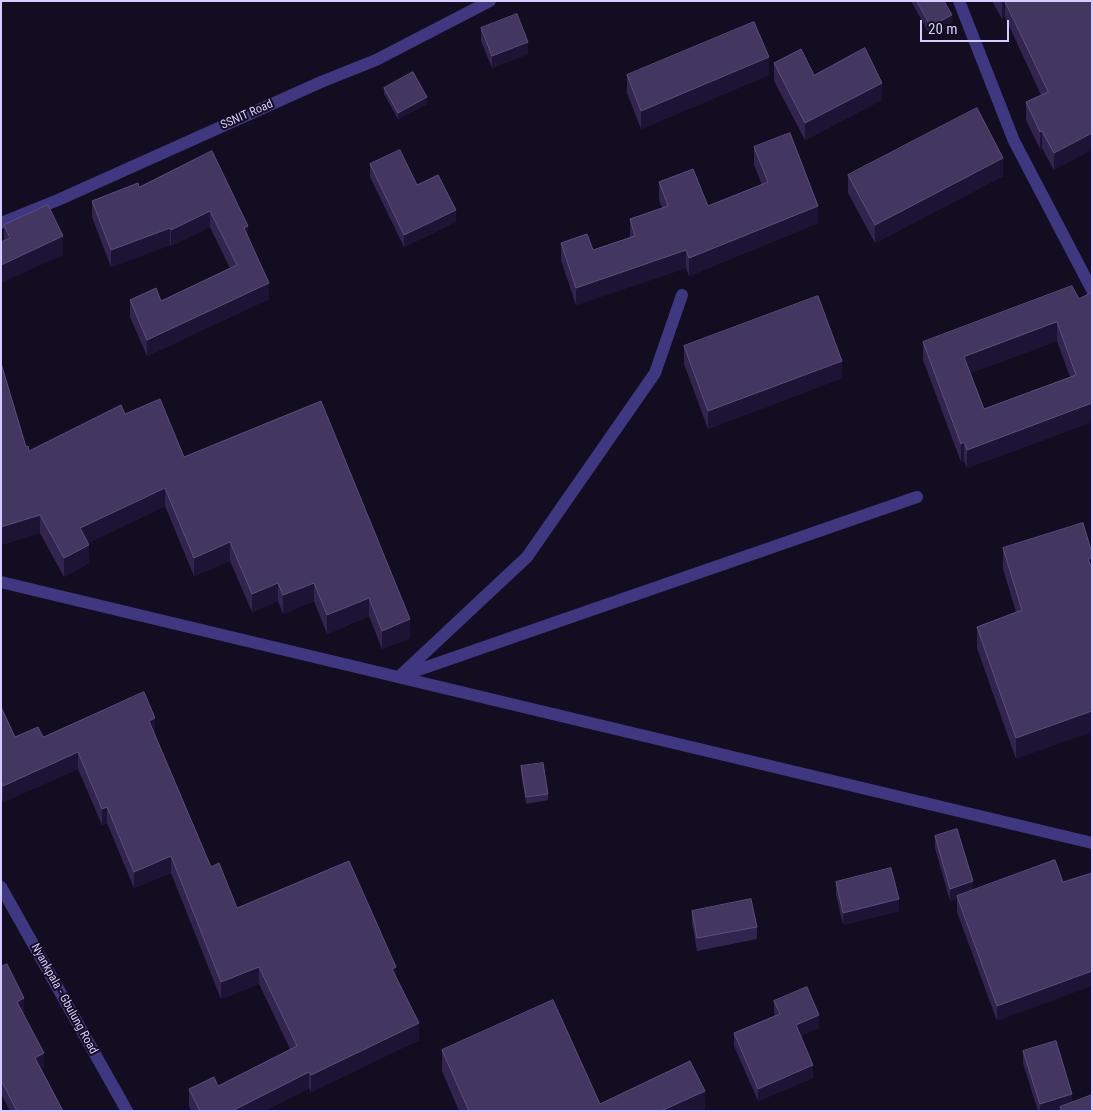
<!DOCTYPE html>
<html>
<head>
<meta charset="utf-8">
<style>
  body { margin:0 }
  #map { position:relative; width:1093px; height:1112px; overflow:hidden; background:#120d21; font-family:"Roboto Condensed",sans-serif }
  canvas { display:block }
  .frame { position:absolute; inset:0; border:2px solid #d7ccff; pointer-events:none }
  .scale { position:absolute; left:920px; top:20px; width:89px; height:22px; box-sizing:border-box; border:2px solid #d7ccff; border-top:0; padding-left:6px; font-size:15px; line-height:18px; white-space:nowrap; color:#d7ccff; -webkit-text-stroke:4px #120d21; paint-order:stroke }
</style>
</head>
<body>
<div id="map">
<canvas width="1093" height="1112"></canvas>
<div class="frame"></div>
<div class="scale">20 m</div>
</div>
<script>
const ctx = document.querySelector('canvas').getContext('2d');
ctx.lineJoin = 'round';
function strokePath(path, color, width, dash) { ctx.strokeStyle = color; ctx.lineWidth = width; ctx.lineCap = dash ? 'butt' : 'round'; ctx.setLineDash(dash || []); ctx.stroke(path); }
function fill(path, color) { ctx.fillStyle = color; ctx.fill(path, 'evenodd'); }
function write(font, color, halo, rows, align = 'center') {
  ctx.font = font + ' "Roboto Condensed",sans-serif'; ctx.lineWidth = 4; ctx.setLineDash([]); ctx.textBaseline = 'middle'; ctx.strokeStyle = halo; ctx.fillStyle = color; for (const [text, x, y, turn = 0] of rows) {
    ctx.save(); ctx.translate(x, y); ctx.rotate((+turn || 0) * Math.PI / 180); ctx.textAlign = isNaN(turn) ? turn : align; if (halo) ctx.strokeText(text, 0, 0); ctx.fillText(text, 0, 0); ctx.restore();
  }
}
strokePath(new Path2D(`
  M959 1 1014 141 1092 290
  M1 223 58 200 321 82 376 60 490 1
  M1 582 1092 843
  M402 674 527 557 655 373 682 295
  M398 677 917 497
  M1 887 127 1111`), '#403781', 12);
fill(new Path2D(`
  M911 1H944L952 26 931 37Z
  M992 1H1092L1054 170 1042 148 1040 149 1026 120V102L1041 95 1005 17 1002 19Z
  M481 28 528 54 492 68 481 41Z
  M774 63 814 75 882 100 805 140 774 81Z
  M627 75H769L641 129 627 93Z
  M384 88 427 104 398 119 384 94Z
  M754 147 818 223 689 276 686 268 576 305 561 260V243L593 250 630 237V219L662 208 659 200V182L708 206 762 185 754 165Z
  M212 151 248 236 269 299 147 356 130 317V300L161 301 230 268 210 227 171 246 170 245 111 267 92 217V201L139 187Z
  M370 164 417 185 456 222 404 247 370 177Z
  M848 175 1003 176 875 243 848 193Z
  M4 225 63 255 4 240Z
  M1079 299 1092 422 967 468 964 461 961 462 923 360V342ZM1057 341 1070 377 984 409 970 373Z
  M684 346 842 378 708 429 684 364Z
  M1 363 26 447 29 451 125 414 184 457 321 401 410 638 382 649 369 616 327 634 314 601 283 614 278 601 252 612 230 561 194 576 165 506 88 543 89 563 64 577 40 533 1 545Z
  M1083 523 1016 759 977 648V627L1016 612 1003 569V548Z
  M1 707 15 737 155 734V735L211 867 237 908 396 976 419 1040 311 1092 309 1088 265 1111H191L189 1106V1089L218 1086 290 1049 259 984 221 999 171 873 134 888 107 823 102 825 78 769 3 802 1 797Z
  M521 766 548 794V800L526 804 521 772Z
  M935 836 973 891 1055 860 997 1021 957 912V899L950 901 935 848Z
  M836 882 899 911 843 925 836 894Z
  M692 911 757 927V939L697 951 692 923Z
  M1 967 24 1012 23 1013 44 1067 41 1068 63 1111H10L1 1094Z
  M774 1001 819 1028 800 1036 813 1078 758 1101 734 1046V1033L775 1015 774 1013Z
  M442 1050 600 1104 705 1111H459L442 1071Z
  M1023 1051 1072 1102 1092 1111H1060V1110L1057 1111H1038L1023 1063Z`), '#31254f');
fill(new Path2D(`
  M1002 1H1005V17L1002 19Z
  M952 15V26L931 37V26Z
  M528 42V54L492 68V56Z
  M769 57V75L641 129V111Z
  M882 83V100L805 140V123Z
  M427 97V104L398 119V113Z
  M1042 131V148L1040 149V132Z
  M1092 133V150L1054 170V153Z
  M1003 158V176L875 243V225Z
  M818 206V223L689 276V258Z
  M456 210V222L404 247V235Z
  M210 211V227L171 246V230Z
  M248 226V242L244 228Z
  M170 228V245L111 267V250Z
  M63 236V255L1 283V265Z
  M686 250V268L576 305V288Z
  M269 283V299L147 356V340Z
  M1057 322V341L964 375V357Z
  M842 361V378L708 429V411Z
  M1092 403V422L967 468V450Z
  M964 442V461L961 462V444Z
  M165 488V506L80 547V528Z
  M40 515V533L1 545V527Z
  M230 542V561L194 576V558Z
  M89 545V563L64 577V558Z
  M1092 558V580L1088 559Z
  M278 583V601L252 612V594Z
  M314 583V601L283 614V595Z
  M369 598V616L327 634V615Z
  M410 619V638L382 649V631Z
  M1092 711V732L1016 759V738Z
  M155 718V734L149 737V721Z
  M78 752V769L3 802V786Z
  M107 807V823L102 825V809Z
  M171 856V873L134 888V872Z
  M973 881V894L957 896V899L950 901V889Z
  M899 899V911L843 925V913Z
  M259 967V984L221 999V982Z
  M396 967V983L392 969Z
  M1092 971V986L997 1021V1006Z
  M24 998V1012L17 1016V1002Z
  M819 1015V1028L796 1038V1025Z
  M419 1023V1040L311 1092V1075Z
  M44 1053V1067L35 1071V1058Z
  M813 1065V1078L758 1101V1089Z
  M309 1072V1088L265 1111H232Z
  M705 1091V1111H661Z
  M1072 1094V1106L1060 1107V1110L1057 1111H1040V1104Z`), '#1d1435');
const building = new Path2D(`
  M917 1H944L952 15 931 26Z
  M1005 1H1092V133L1054 153 1042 131 1040 132 1026 102 1048 92Z
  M517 14 528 42 492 56 481 28Z
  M754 22 769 57 641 111 627 75Z
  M865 48 882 83 805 123 774 63 801 49 814 75Z
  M413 72 427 97 398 113 384 88Z
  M977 108 1003 158 875 225 848 175Z
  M790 133 818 206 689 258 686 250 576 288 561 243 587 234 593 250 635 236 630 219 668 206 659 182 693 169 708 206 768 182 754 147Z
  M400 150 417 185 438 175 456 210 404 235 370 164Z
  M212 151 248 226 244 228 269 283 147 340 130 300 156 288 161 301 237 265 210 211 171 230 170 228 111 250 92 201 138 183 139 187Z
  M48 205 63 236 1 265V242L10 238 4 225Z
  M1072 286 1079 299 1092 292V403L967 450 964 442 961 444 923 342ZM1057 322 1076 375 984 409 964 357Z
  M818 296 842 361 708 411 684 346Z
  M1 363 26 447 28 446 29 451 121 405 125 414 160 399 184 457 321 401 410 619 382 631 369 598 327 615 314 583 283 595 278 583 252 594 230 542 194 558 165 488 80 528 89 545 64 558 40 515 1 527Z
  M1083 523 1092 553V558L1088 559 1092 569V711L1016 738 977 627 1022 610 1003 548Z
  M144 692 155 718 149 721 211 867 219 863 237 908 349 861 396 967 392 969 419 1023 311 1075 309 1072 232 1111H200L189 1089 214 1077 218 1086 297 1046 259 967 221 982 171 856 134 872 107 807 102 809 78 752 3 786 1 781V707L15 737 38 727 43 737Z
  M543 763 548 794 526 797 521 766Z
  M957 829 973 881 950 889 935 836Z
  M1055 860 1063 882 1092 873V971L997 1006 957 896Z
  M891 868 899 899 843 913 836 882Z
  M751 899 757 927 697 938 692 911Z
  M7 964 24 998 17 1002 44 1053 35 1058 63 1111H17L1 1080V967Z
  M807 987 819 1015 796 1025 813 1065 758 1089 734 1033 780 1014 774 1001Z
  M553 1000 600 1104 690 1061 705 1091 661 1111H469L442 1050Z
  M1056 1041 1072 1094 1040 1104 1023 1051Z
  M1092 1095V1111H1062L1060 1107Z`);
fill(building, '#433762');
strokePath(building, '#5a4e7b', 1);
write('12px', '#d7ccff', '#120d21', [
  ["SSNIT Road",247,115,-24],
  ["Nyankpala - Gbulung Road",64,999,61]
]);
</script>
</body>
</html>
